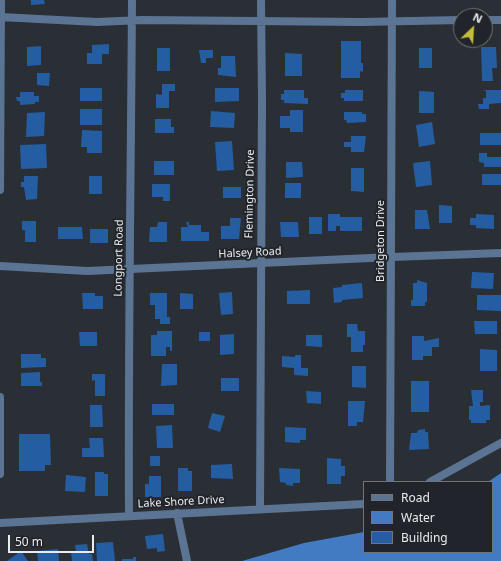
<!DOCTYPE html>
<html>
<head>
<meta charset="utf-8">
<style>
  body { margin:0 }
  #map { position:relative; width:501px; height:561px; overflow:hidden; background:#2a2f35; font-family:"Noto Sans",sans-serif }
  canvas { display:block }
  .legend { position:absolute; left:363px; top:481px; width:130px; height:72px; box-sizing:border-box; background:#21252b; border:1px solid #71757a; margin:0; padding:5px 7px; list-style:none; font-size:12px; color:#e9ecf0 }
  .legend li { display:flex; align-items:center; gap:8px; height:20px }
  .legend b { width:20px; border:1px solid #71757a }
  .north { position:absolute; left:453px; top:8px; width:40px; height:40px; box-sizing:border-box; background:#21252b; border:1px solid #71757a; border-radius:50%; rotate:25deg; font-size:11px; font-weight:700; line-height:16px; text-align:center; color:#e9ecf0 }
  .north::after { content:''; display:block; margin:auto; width:14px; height:18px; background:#c4bc3d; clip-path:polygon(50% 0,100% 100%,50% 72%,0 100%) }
  .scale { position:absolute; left:8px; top:535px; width:86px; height:18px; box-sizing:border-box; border:2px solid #e9ecf0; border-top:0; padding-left:5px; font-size:12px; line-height:14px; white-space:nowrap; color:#e9ecf0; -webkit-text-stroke:3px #21252b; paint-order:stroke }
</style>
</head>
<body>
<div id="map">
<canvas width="501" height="561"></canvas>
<ul class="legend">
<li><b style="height:5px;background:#5c7493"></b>Road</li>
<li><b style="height:11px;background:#437bc3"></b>Water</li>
<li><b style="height:11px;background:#255da2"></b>Building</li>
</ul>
<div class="north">N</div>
<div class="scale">50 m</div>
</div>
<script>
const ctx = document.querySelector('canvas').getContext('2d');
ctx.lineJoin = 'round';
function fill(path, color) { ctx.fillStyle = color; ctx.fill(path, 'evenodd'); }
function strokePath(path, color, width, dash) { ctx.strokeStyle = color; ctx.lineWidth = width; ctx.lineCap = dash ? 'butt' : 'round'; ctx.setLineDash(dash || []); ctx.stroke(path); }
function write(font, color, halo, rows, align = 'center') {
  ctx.font = font + ' "Noto Sans",sans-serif'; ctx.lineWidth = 4; ctx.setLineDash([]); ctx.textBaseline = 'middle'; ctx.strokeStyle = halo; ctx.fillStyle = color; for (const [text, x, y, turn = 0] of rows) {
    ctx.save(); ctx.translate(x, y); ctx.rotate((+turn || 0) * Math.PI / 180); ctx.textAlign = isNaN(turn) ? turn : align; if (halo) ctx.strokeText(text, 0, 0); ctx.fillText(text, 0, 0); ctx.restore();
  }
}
fill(new Path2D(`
  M501 473V561H242L304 543 364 532V552H492V482H488Z`), '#437bc3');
fill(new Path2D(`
  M31 0H44L45 4 31 5Z
  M341 41H361V63H363V72L360 71V78H341Z
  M109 44V54H102V64H87V53H92V45Z
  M41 46V65L27 66V47Z
  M481 47H496L497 68H492L493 81H482Z
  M157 48H170V71H157Z
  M419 48H432V68H419Z
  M199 50H213V58H206V63H201Z
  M285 53 302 54V76H285Z
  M221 56H235L236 77 218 75V68H221Z
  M37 73H50L49 86 37 85Z
  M162 84H175V91H169V108H156V94L162 95Z
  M80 88H102V101H80Z
  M215 88H239V101L215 102Z
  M284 90H304V98H308V104L284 103V100H281V94H284Z
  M345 90H363V101H344V98H341V93H345Z
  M483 90H501V103L489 104V109H479L478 104H483V98H486V91Z
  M419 91 434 92V113H419Z
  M20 92H34V96H39V102H35V104L20 105V101H17L16 97H20Z
  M80 109H102V125H80Z
  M290 110H303V132H290V128H280V116H290Z
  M211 111 235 113 234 128 210 127Z
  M45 112 44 136 26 137 27 113Z
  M344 112H362V114H366V122L347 123 346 120H344Z
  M155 119H171V127H174V133H155Z
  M432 122 435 144 419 147 416 125Z
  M82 130 102 131V153H87V147H81Z
  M480 133H501V145H480Z
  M351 136H366L364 152H351V147H344V142H351Z
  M232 141 234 170 217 171 215 142Z
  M46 144 47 168 21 169 20 145Z
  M479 153H487V157H501V167H484V163L479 162Z
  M154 161H174V175H154Z
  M430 161 432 185 416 187 413 163Z
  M286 162H302L303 177 286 178Z
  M351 168H364V192L351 191Z
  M482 174H501V185H482Z
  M24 176H38L37 199 26 200 24 187H21V182H24Z
  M89 176H102V194H89Z
  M285 183H301V198H285Z
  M152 184H170V201H163V197H152Z
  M223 187H241V198H223Z
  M439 205 452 206V223H439Z
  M415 210H427L430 229H415Z
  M328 214H340V217H362V231H340V226H336V231H328Z
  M476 214 494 215V229L476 228V225H470V218H476Z
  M309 217H322V234H309Z
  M230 218H241L239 239H221V226H230Z
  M22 221H36V242H25V230H22Z
  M158 222H167V242H149L150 227H157Z
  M186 222H189V225H201V232H209V241H181V227H188Z
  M280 222H298L299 237H281Z
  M58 227H82L83 239H58Z
  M90 229H108V243H90Z
  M472 272 494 273 493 289 471 288Z
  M417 280 427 283V302H425V306H411V300H413V283H417Z
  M362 283 363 298 342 300V302L334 303 333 288 342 287V285Z
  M310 290V304H287V291Z
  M232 292 233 314 221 315 219 293Z
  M82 293H95V296H103V309H83Z
  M150 293H167V317H170V324H160V319H155V305H150Z
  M180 293 193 294V309H180Z
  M477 295H501V311L477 310Z
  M474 321H497V334H475Z
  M347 324H357L358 331H365V345H363V352H351V337H347Z
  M157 331H172V351H170V347H166V356H151V335H157Z
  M79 332H97V346H80Z
  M199 332H210V341H199Z
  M234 334V354L220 355V335Z
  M306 335H322V347L306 346Z
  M412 336H424V341L439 338V347H432V356H423V360H412Z
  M480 349 497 350V371H480Z
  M21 354H41V358H46V367L21 368Z
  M295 355H301V368H308V376L294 375V368L282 367V356L295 357Z
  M162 364H177V385L161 386Z
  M352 366H366V388L352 387Z
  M40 372V382H42V386H21V373Z
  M92 374H105V396H95V380L92 381Z
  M221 378H239V391H221Z
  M411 381H429V412H411Z
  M471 390H483V402H480V406L490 405V420H486V423H471V420H469V406H473Z
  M306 391 321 392V404L307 403Z
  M348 401H365L363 422H357V426H348Z
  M152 404H174V415H152Z
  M90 405H102L103 427H90Z
  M212 413 225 416 220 432 208 428Z
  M172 425 173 448H157L156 426Z
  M285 427 306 428V440H300V443L285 442Z
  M425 429V432H428L429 449 409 450 411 433H417L418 430Z
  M19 434H50L51 465H45V471H19Z
  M89 438H103L104 457H82V448H90Z
  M150 456H160V466H150Z
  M327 458 341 459V466H345V476H341V484H327Z
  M232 464 233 479 211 478V465Z
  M178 468H188V471H192V491H178Z
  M279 468 300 469V483H293V486L286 485V483L280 482Z
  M95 472H104V474H108V496H95Z
  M66 475 86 477 85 492 65 491Z
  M149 476H161V497H145V484H149Z
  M163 534 165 551 157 552V548L147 549 145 536Z
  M113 542 115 561H97L96 543Z
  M87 544 89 554H92L93 561H72L71 552H76L75 545Z
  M58 549 59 561H38L37 551Z
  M21 551 28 561H7Z
  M133 557H136V561H122V559H133Z`), '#255da2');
strokePath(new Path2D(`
  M0 17 97 22 142 20 362 22 461 20
  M485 20H501
  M0 190 1 0
  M390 482 392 0
  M430 482 501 443
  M260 508 262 100 261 0
  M177 513 187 561
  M129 516C128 344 131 172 132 0
  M0 523 364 504`), '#5c7493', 8);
strokePath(new Path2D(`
  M0 266 87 271 392 257 501 253
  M0 397V474`), '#5c7493', 8);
write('11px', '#e9ecf0', '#21252b', [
  ["Flemington Drive",250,194,-89],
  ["Bridgeton Drive",381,241,-90],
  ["Halsey Road",250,253,-3],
  ["Longport Road",119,258,-89],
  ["Lake Shore Drive",181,502,-3]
]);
</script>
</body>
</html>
